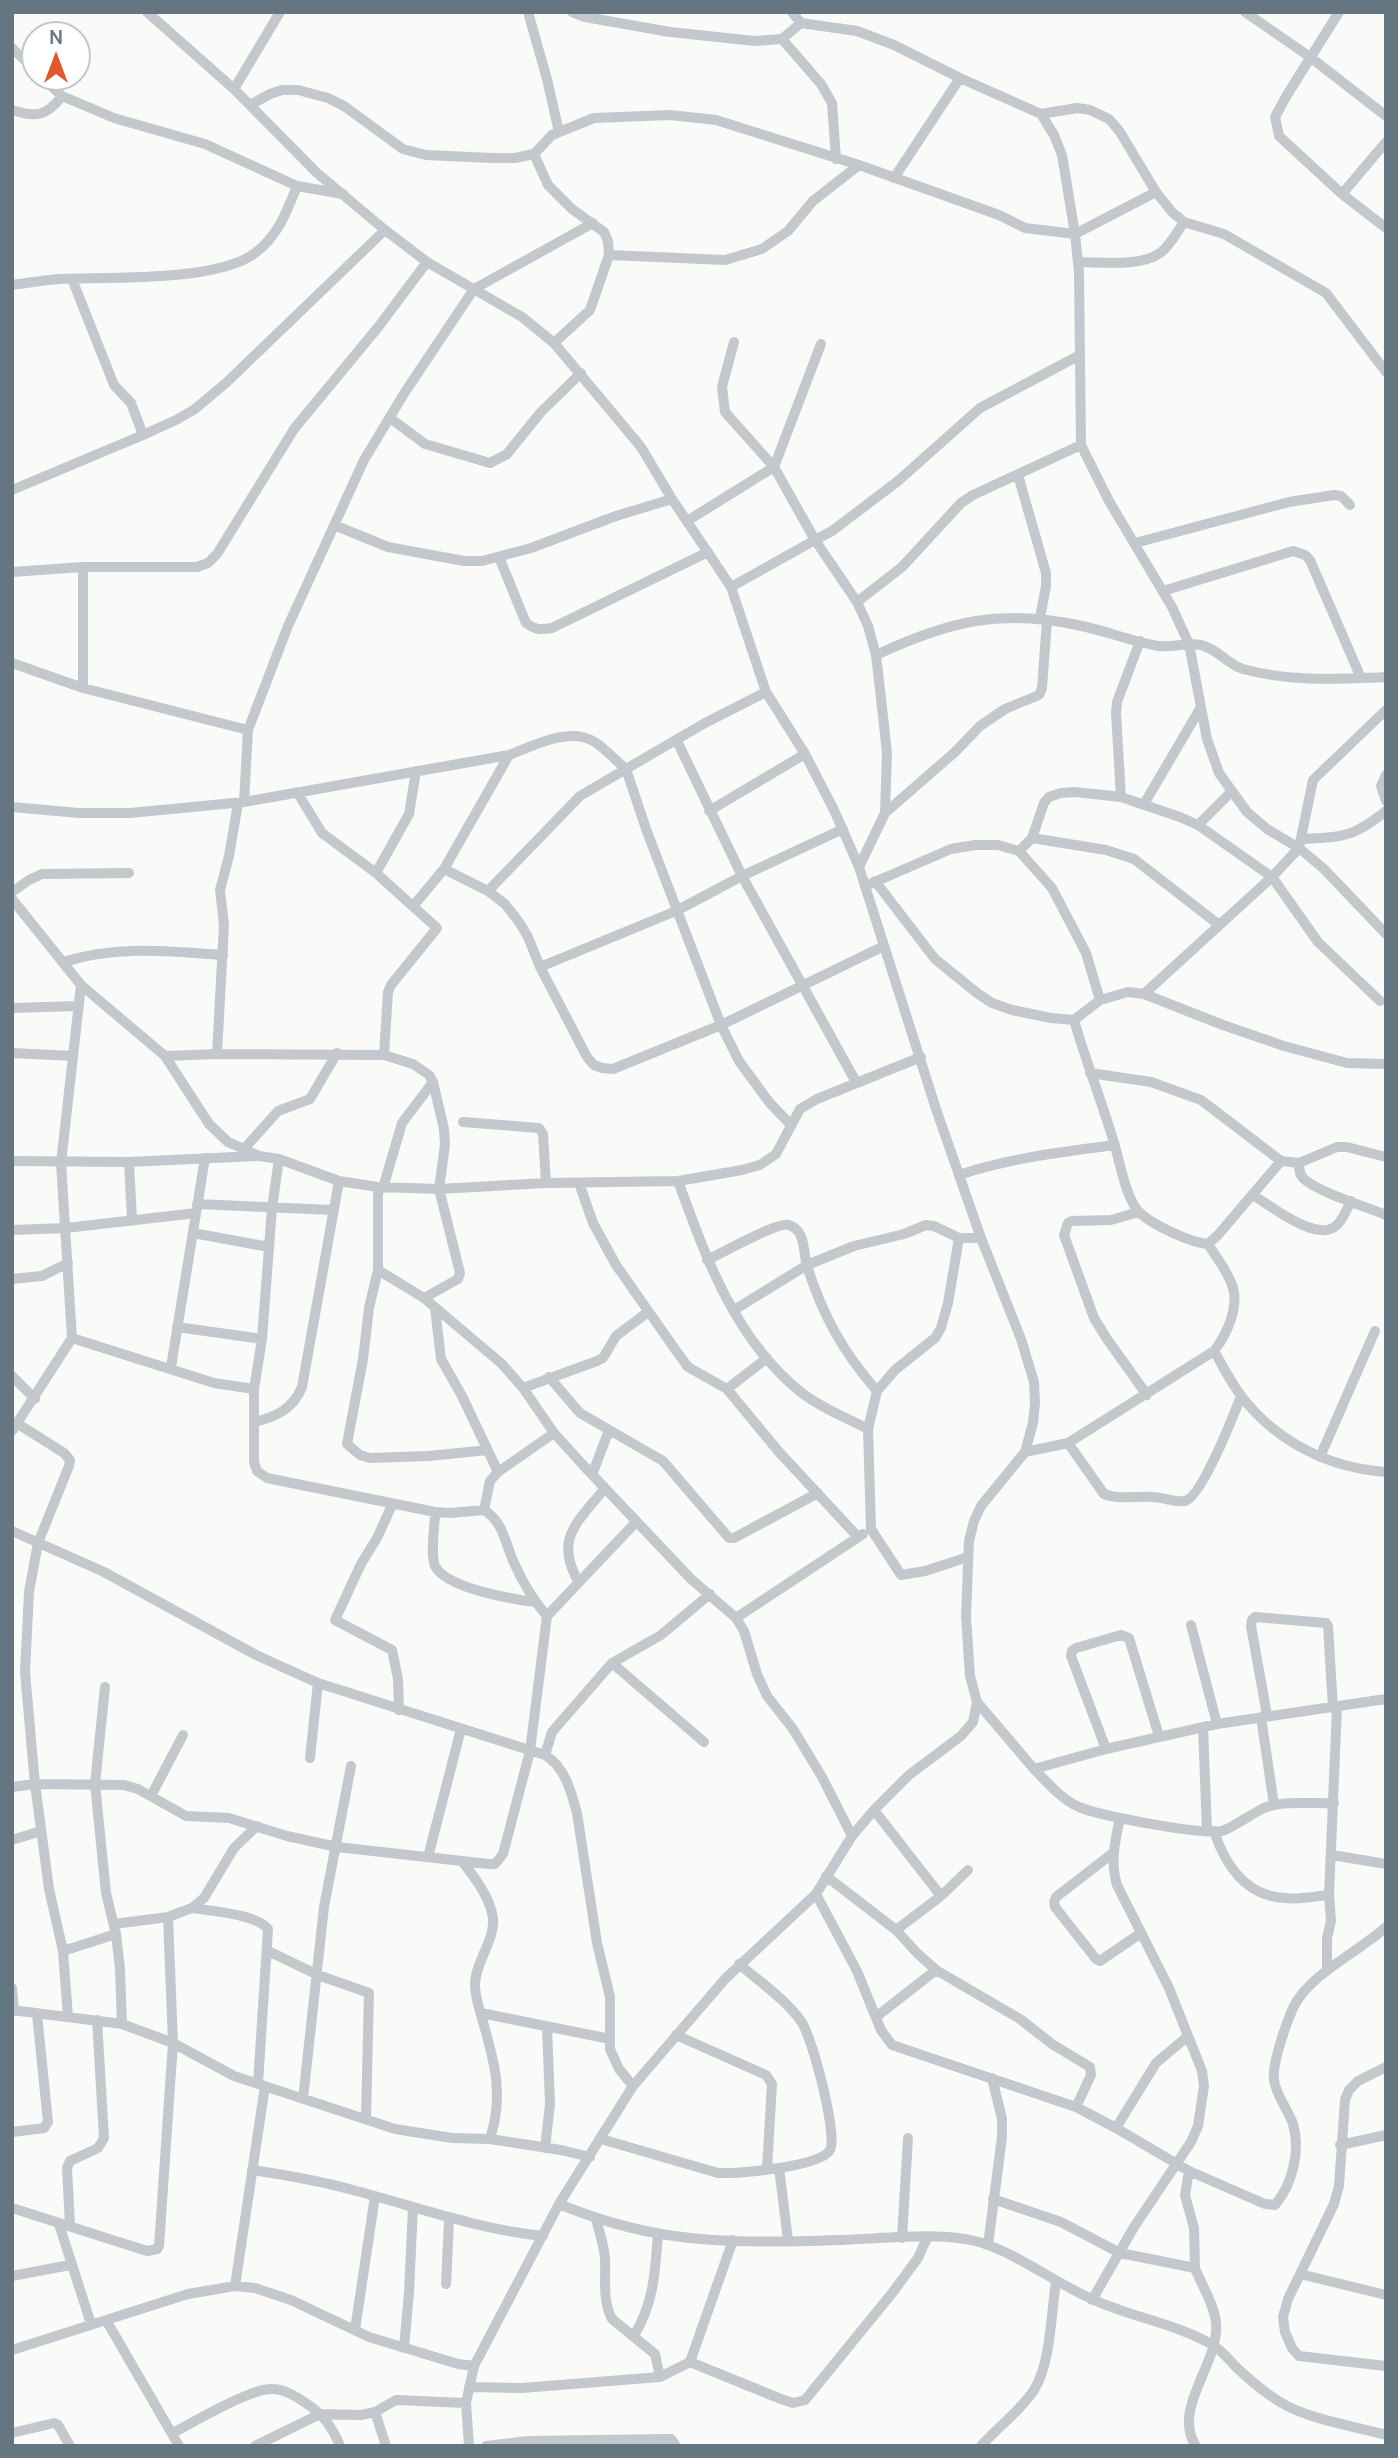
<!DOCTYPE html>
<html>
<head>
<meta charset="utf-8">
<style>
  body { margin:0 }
  #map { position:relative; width:1398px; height:2458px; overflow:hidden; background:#fafaf8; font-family:Manrope,sans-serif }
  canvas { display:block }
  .frame { position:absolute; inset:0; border:14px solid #657683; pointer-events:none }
  .north { position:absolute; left:21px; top:21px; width:70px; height:70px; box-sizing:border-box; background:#fff; border:2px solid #c1c8cd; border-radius:50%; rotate:0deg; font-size:19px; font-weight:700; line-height:28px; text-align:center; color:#657683 }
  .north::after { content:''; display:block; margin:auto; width:24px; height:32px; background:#e4572e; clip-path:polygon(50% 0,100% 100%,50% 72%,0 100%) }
</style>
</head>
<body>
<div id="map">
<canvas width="1398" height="2458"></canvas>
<div class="frame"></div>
<div class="north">N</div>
</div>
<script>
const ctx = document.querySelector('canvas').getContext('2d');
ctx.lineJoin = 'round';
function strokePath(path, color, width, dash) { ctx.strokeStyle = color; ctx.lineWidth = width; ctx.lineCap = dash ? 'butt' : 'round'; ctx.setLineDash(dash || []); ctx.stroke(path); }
strokePath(new Path2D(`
  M147 12 234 89 317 173 385 230 427 262 522 317 554 343 641 447 672 499 731 587 766 692 805 754 834 810 859 867 936 1109 981 1238 1021 1339 1034 1382 1035 1403 1033 1423 1025 1452 981 1506 974 1521 969 1541 966 1617 970 1676 977 1702 973 1722 961 1736 909 1775 874 1810 852 1836 816 1894 725 1979 633 2086 559 2204 474 2366 466 2403 469 2446
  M528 12 547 79 559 132
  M572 12 585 17 670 32 755 41 782 39 801 23
  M792 12 801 23 857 31 894 45 960 78 1041 114 1054 135 1062 155 1075 234 1079 273 1081 445 1109 501 1172 607 1189 644 1207 739 1219 773 1247 812 1267 829 1299 848 1324 869 1386 934
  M1245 12 1310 57 1386 116
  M1339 12 1287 95 1275 117 1279 136 1342 194 1386 228
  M782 39 821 84 832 103 836 159
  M12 48 35 70
  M42 77 62 96 114 118 205 144 297 186 343 194
  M234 89 280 12
  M250 105 270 94 282 90H298L328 98 344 106 403 149 426 155 492 158H515L534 154 552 135 594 118 670 115 716 120 859 165 999 215 1025 228 1075 234 1156 192
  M12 110C36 118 47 116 62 96
  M1041 114 1077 108 1090 110 1109 119 1120 132 1156 192 1172 212 1184 222 1224 234 1326 293 1386 372
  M534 154 548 185 572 209 604 232 608 241 609 255 590 310 554 343
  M894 178 960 78
  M1342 194 1386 142
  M609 255 725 260 762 249 788 231 813 201 859 165
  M1078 262C1101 262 1141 267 1160 253 1170 246 1177 232 1184 222
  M72 279 114 385 131 403 143 435
  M12 285C28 283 44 280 60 279 109 277 217 282 255 253 278 236 287 211 297 186
  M390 418 425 444 490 463 507 454 541 412 581 373
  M1018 475 1046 573V586L1040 618
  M12 490 143 435 176 420 195 409 227 382 385 230
  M687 521 774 467 725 412 722 387 734 342
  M334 525 388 547 464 561H482L531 548 616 516 672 499
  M1135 543 1289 502 1334 495 1341 496 1350 505
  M499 557 526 623C536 630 540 630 552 628L708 552
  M83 567V688
  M12 572 83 567H197L208 563 217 554 294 429 379 326 427 262
  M731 587 815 540 774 467 821 344
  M1163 591 1293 551 1305 555 1310 560 1361 678
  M857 602 902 567 961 503 973 495 1081 445
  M876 655C949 621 1001 608 1082 626 1107 631 1133 642 1159 646 1173 648 1187 642 1201 645 1218 649 1227 664 1243 669 1290 682 1337 679 1386 677
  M12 663 83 688 248 730
  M677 741 742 876 856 1082
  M1386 775 1381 786 1386 801
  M297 792 322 833 376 873 437 928 391 985 388 992 384 1055
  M1121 797 1116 713 1117 702 1140 641
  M244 802 248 730 288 626 364 460 405 392 474 289 593 223
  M1144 804 1201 707
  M12 807 79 813H130L244 802 509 755C533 746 568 727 593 741 605 748 615 760 626 769L705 723 766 692
  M709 811 805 754
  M885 813 955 752 980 726 1005 709 1039 695 1042 688 1047 620
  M1198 825 1232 791
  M1032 838 1106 850 1134 859 1218 924
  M1301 839C1343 837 1352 838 1386 811
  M1019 851 1032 838 1044 803 1049 797 1061 793 1075 792 1121 797 1180 817 1198 825 1272 877 1318 942 1380 1001
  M859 867 885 813 887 753 881 698 876 655 868 626 857 602 815 540 832 531 898 481 980 408 1080 355
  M444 869 488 891 505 904 519 922 528 937 540 967 587 1057 594 1065 602 1068 613 1069 721 1025 884 946
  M376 873 409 814 416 771
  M875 881 935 959 977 993 992 1003 1012 1010 1051 1018 1074 1020 1100 1000 1128 992 1144 994 1223 1025 1284 1046 1347 1063 1386 1064
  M870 884 951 849 975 845H998L1019 851 1052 888 1086 953 1100 1000
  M488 891 580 796 626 769 646 829 721 1025 739 1061 769 1102 790 1124
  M12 892 29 880 42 874 129 873
  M12 899 81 985 165 1056 209 1124 228 1142 259 1156 279 1159 339 1181 378 1187 439 1189 546 1183 678 1181 742 1170 760 1165 776 1154 800 1109 817 1099 921 1057
  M414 905 444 869 509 755
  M64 962C115 945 171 951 223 955
  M540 967 676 911 742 876 843 829
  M1144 994 1272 877 1299 848 1313 780 1386 710
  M12 1008 79 1006
  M1074 1020C1086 1062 1102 1102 1114 1143 1120 1162 1126 1200 1140 1213 1153 1225 1191 1243 1208 1244L1218 1235 1281 1161
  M12 1053 73 1056
  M217 1054 224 925 220 890 229 856 238 803
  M165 1056 217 1054 384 1055 413 1064 429 1075 433 1082 444 1129 445 1145 439 1189 460 1273 458 1279 424 1298
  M1090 1073 1151 1082 1201 1100 1281 1161 1299 1163 1337 1147H1347L1386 1157
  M463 1122 539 1128 543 1134 546 1183
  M244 1149 278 1111 310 1099 337 1053
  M12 1161 129 1162 256 1156
  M129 1162 132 1220
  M1299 1163C1299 1169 1299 1175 1304 1179 1320 1193 1364 1206 1386 1215
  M959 1175C1009 1158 1063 1152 1115 1145
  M678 1181C706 1258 735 1340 802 1393 821 1408 847 1418 868 1429
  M579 1183 593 1223 616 1265 677 1352 688 1367 727 1389 779 1452 858 1537
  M378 1187V1270L424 1298 502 1364 523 1388 554 1433 583 1465 691 1579 736 1618 744 1631 757 1674 767 1696 793 1729 822 1777 852 1836
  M383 1188 402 1123 433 1082
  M1253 1195C1269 1205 1318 1244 1337 1225 1343 1219 1347 1209 1351 1201
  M197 1204 332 1210
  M1139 1212 1111 1220 1072 1221 1068 1223 1064 1235 1094 1318 1107 1339 1147 1395
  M12 1230 66 1228 196 1213
  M193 1233 269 1247
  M959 1238 948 1303 941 1328 935 1338 895 1370 877 1391 868 1429 871 1529 901 1575 925 1571 968 1557
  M707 1260C721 1254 778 1221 789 1225 806 1230 803 1253 807 1266 823 1316 843 1352 877 1391
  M378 1270 369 1308 363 1359 347 1444 360 1455 370 1458 429 1456 488 1450
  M12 1279 42 1276 68 1263
  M435 1308 441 1359 462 1396 498 1472
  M734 1310 807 1265 854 1246 904 1234 926 1225 934 1226 959 1238H981
  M177 1327 262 1339
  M72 1338 214 1383 254 1389
  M1214 1351C1223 1366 1231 1383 1242 1397 1277 1442 1329 1468 1386 1472
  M171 1367 205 1158
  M12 1376 35 1399
  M549 1377 580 1413 663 1461 729 1538H734L818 1493
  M523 1388 597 1361 603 1358 616 1336 648 1312
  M727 1389 767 1358
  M254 1422C276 1417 293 1409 302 1387L339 1181
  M18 1424 64 1453 70 1460 69 1466 38 1543 29 1592 25 1672 35 1784 49 1889 63 1951 68 2017
  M12 1431 72 1338 61 1163 81 985
  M1068 1443 1104 1494C1119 1500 1136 1496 1153 1497 1162 1497 1176 1503 1185 1501 1202 1497 1234 1414 1241 1396
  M1025 1452 1068 1443 1214 1351C1226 1336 1239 1308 1233 1288 1229 1273 1216 1257 1208 1244
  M1320 1457 1375 1331
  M592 1475 609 1430
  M392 1505 377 1538 361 1564 335 1620 392 1650 398 1679 399 1710
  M484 1510 490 1481 498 1472 554 1433
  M435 1512C435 1525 430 1555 435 1566 446 1588 511 1599 535 1602
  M12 1531 104 1572 256 1655 318 1683 545 1755C565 1767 571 1791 577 1813L597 1943 610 1997V2049L619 2069 633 2086
  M578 1581C554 1538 578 1522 605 1488
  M547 1616 636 1522
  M736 1618 863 1534
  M1191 1625 1217 1724
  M612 1663 704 1742
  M105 1687 95 1784 106 1893 116 1934 120 1969 122 2024
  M977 1702 1034 1769 1106 1749 1217 1724 1386 1699
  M1267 1715 1251 1626 1252 1620 1255 1617 1326 1623 1328 1626 1333 1708
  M1261 1717 1274 1805
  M1203 1727 1207 1831
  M1106 1749 1071 1656 1072 1651 1076 1648 1121 1635 1129 1638 1159 1736
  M545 1755 552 1732 612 1663 661 1635 710 1594
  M310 1758 318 1683
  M1034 1769C1048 1783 1061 1799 1079 1807 1101 1816 1200 1835 1222 1831 1230 1829 1253 1813 1264 1808 1284 1800 1312 1804 1334 1803
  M12 1787 35 1784 124 1785 138 1789 186 1816 229 1818 287 1836 337 1847 489 1864H495L503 1854 530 1751 547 1616C533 1600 523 1583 514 1563 505 1544 504 1522 484 1510L450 1513 435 1512 267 1478 257 1471 254 1462V1389L262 1339 272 1208 279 1159
  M151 1796 183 1735
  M874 1810 941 1896
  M1214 1831C1225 1865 1246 1896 1285 1898 1299 1900 1315 1896 1329 1895
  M12 1840 41 1831
  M1113 1853 1056 1897 1054 1902 1055 1907 1096 1959 1100 1961 1141 1933
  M1332 1855 1386 1864
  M428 1857 461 1729
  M462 1861C475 1878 490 1897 493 1918 495 1941 475 1962 475 1985 475 1998 480 2010 483 2022 495 2064 504 2096 490 2139
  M826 1876 896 1930 917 1953 936 1970 1020 2019 1052 2044 1090 2067 1091 2075 1076 2107
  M816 1894 857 1971 881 2030 892 2045 1076 2107 1116 2128 1189 2171 1265 2204 1275 2205C1292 2185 1301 2151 1293 2124 1288 2109 1276 2096 1274 2080 1272 2063 1286 2024 1293 2008 1309 1974 1359 1952 1386 1927
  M192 1908C211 1911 256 1914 268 1929L258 2084
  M114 1924 168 1917 192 1908 204 1898 234 1848 257 1826
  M896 1930 941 1896 968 1870
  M63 1951 116 1934
  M268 1951 318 1975 369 1993 366 2118
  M1327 1971V1938L1331 1921 1329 1895 1337 1707
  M12 1988 14 2011
  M12 2010 122 2024 173 2043 234 2076 395 2129 452 2138 490 2139 561 2150 590 2157
  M481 2013 610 2039
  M876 2017 936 1970
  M676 2035 766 2075 772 2084 767 2169
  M1386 2067 1358 2081 1349 2090 1345 2100 1339 2186 1334 2204 1288 2299 1283 2317 1285 2332 1292 2348 1299 2356 1386 2366
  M303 2099 324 1907 351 1766
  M1116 2128 1156 2063 1188 2036
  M12 2132 44 2128 48 2122 37 2014
  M601 2139 718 2173C737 2174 821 2167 830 2150 838 2135 812 2036 801 2021 785 1999 760 1982 739 1964
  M1340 2145 1386 2135
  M545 2148 550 2104 547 2027
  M779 2168 788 2240
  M252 2170C286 2175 320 2181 353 2190 417 2207 477 2229 543 2236
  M1189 2171 1185 2195 1194 2228 1195 2268
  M993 2199 1061 2222 1120 2253 1195 2268C1201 2284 1215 2306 1216 2323 1220 2363 1171 2409 1196 2446
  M559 2204C591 2217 622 2227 656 2233 714 2244 782 2242 841 2240 881 2239 940 2231 979 2242 1019 2254 1053 2282 1092 2299 1130 2317 1174 2323 1211 2344 1221 2349 1230 2361 1238 2369 1251 2381 1265 2393 1280 2402 1307 2419 1354 2426 1386 2435
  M12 2208 147 2251 157 2249 159 2246 173 2043 168 1917
  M596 2219C599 2231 604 2245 605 2258 606 2279 602 2300 612 2319L655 2354 660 2377
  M59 2224 91 2324
  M70 2226 67 2168 70 2161 98 2148 104 2138 97 2020
  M902 2238 908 2138
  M988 2245 1002 2137V2119L992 2078
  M1300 2274 1386 2295
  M12 2276 70 2265
  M446 2284 449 2219
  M235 2286 265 2086
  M1092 2300 1134 2227 1191 2142 1198 2126 1204 2086 1202 2071 1169 1988 1117 1885C1110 1862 1115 1841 1120 1818
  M106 2320 179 2446
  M355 2330 375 2196
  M634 2336C654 2302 655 2273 658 2234
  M404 2348 409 2292 413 2207
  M12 2350 188 2294 235 2286 255 2288 291 2300 369 2337 458 2364 474 2366
  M690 2362 733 2240
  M469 2387 522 2388 660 2377 690 2362 781 2399 793 2403 805 2400 893 2292 918 2258 927 2238
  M375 2412 386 2446
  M12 2433 54 2423 58 2425 70 2446
  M173 2433C194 2422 251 2388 272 2389 285 2389 297 2397 307 2404 323 2414 333 2428 340 2446
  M255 2446 320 2414 361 2415 375 2412 396 2400 466 2403
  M486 2446 528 2441 665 2439H671L676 2446
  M981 2446C997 2428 1022 2409 1034 2390 1051 2363 1051 2313 1056 2282`), '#c3c8cc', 10);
</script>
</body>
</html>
